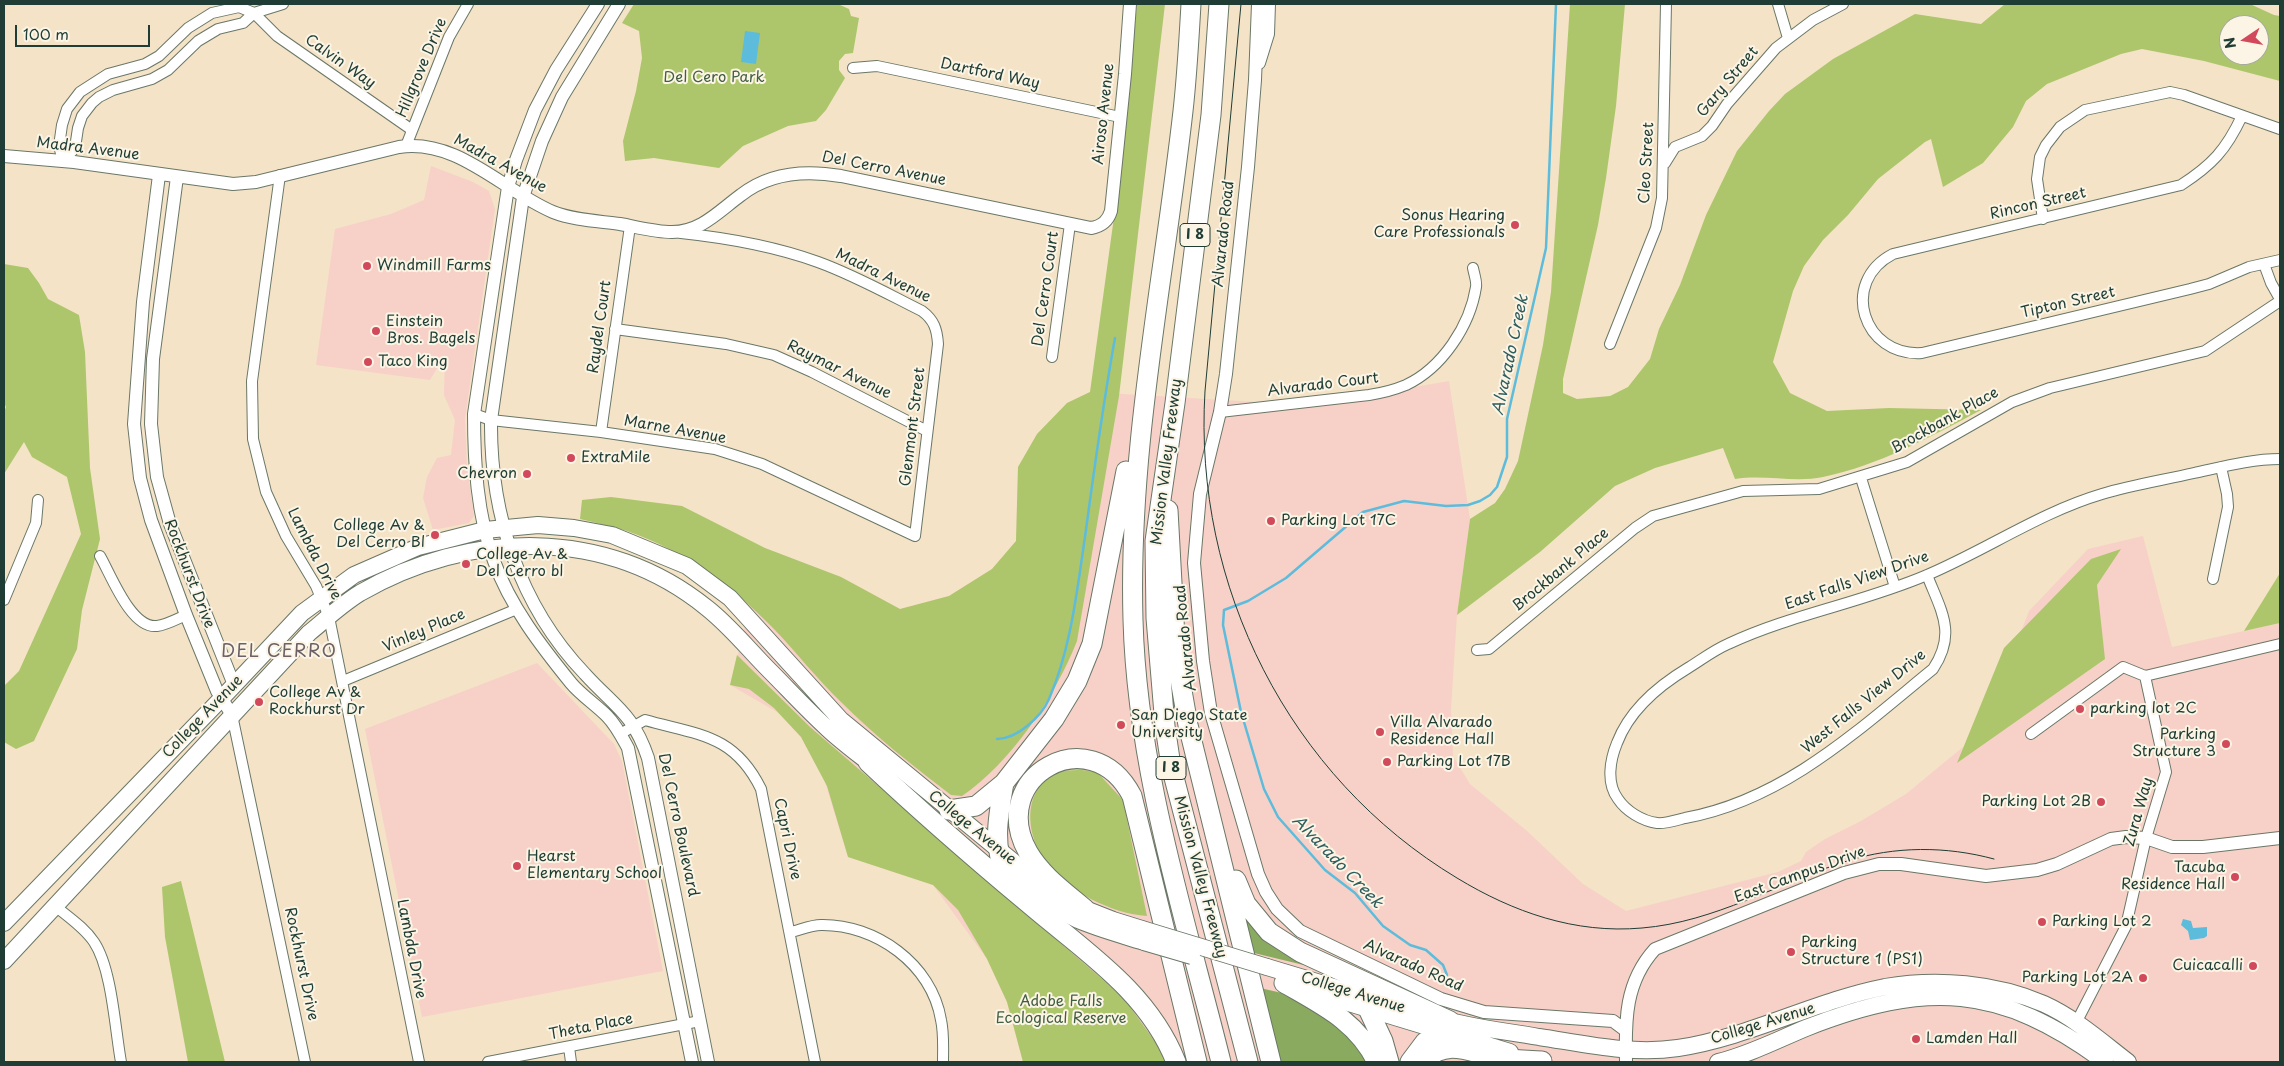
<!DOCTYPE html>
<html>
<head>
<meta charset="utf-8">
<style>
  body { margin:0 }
  #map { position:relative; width:2284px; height:1066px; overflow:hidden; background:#f4e3c7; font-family:"Playpen Sans",sans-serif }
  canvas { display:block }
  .frame { position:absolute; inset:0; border:5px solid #1f3d34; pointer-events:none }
  .north { position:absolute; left:2219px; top:15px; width:50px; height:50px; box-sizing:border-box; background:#fcf5e5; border:1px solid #a4ab9e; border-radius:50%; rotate:258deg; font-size:14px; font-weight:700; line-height:20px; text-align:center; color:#1f3d34 }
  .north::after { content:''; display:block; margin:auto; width:18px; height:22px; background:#d1495b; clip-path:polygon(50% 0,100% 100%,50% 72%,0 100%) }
  .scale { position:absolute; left:15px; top:25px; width:135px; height:22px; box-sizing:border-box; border:2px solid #1f3d34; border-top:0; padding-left:6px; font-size:15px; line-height:18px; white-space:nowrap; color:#1f3d34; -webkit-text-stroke:4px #fcf5e5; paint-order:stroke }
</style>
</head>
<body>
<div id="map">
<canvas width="2284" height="1066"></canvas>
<div class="frame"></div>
<div class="north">N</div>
<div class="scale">100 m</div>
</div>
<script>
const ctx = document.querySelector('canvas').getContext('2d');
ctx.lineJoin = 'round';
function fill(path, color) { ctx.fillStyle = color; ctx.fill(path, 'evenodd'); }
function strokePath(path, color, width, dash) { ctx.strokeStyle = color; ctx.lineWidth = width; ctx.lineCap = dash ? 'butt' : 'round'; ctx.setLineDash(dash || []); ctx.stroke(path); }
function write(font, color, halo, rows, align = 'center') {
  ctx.font = font + ' "Playpen Sans",sans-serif'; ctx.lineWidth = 4; ctx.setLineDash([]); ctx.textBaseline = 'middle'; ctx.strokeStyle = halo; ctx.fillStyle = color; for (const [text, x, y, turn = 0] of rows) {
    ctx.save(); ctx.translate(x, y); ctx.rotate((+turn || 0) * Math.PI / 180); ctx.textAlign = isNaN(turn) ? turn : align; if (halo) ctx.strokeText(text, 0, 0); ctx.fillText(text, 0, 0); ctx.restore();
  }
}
fill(new Path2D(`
  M431 166 473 182 489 191 495 209 465 419 467 467 474 516 469 523 433 530 423 498 427 477 437 458 451 455 455 420 444 395 445 355 430 380 316 365 335 229 391 214 424 200Z
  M1449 381 1470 519 1457 615 1451 710 1453 756 1470 784 1527 831 1583 884 1626 911 1778 872 1801 861 1806 852 1825 839 1861 821 1906 794 1969 742 1997 693 2029 611 2088 549 2143 536 2172 647 2280 623V1062H1023L1007 1002 987 959 933 885 848 857 825 782 801 737 777 712 730 685 765 548 841 577 900 609 949 596 992 569 1016 541 1018 467 1067 403 1090 392 1290 404 1369 395Z
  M537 663 614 744 622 761 663 971 422 1017 365 729Z`), '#f7d1c7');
fill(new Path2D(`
  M634 4H838L849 9 851 16 859 18 853 53 845 54 839 61V70L845 78 826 110 816 121 788 126 743 146 719 168 654 158 625 161 623 141 636 91 642 58 639 31 622 23Z
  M1137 4H1165L1119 396 1077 641C1056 695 1011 763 962 796L951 795C913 766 875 736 841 702 817 679 797 653 774 629 732 586 685 551 627 531 612 526 595 523 580 519L582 500 611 497 682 506 765 548 841 577 900 609 949 596 992 569 1016 541 1018 467 1037 434 1067 403 1090 392 1124 144Z
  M1570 4H1625L1616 106 1606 178 1598 225 1563 379V393L1577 399 1610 396 1628 387 1650 359 1659 329 1680 285 1706 215 1737 151 1769 111 1785 94 1833 59 1915 14 1981 24 2005 4H2250L2274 15 2280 16V81L2204 61 2142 49 2121 54 2047 84 2026 101 2013 127 1983 163 1943 187 1931 139 1925 142 1878 179 1848 215 1823 240 1804 266 1793 291 1773 362 1790 393 1827 411 1889 408 1981 410C1930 437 1880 465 1823 477 1794 483 1764 474 1735 479L1723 448 1655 468 1615 486 1540 552 1457 615 1470 519 1495 503 1505 489 1518 461 1543 345 1551 292ZM2229 25H2259V55H2229Z
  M4 264 28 268 39 283 48 299 79 315 85 352 90 468 100 539 82 610 77 649 34 741 16 749 4 742V686L19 671 81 534 67 477 32 457 24 442 4 474V412L6 407 4 403Z
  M2121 549 2097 585 2105 659 1957 763 2004 648 2091 559Z
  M2280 573V623L2244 631Z
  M737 655 810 727 1123 997 1161 1050 1166 1062H1023L1007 1002 987 959 958 910 933 885 848 857 827 786 801 737 774 708 749 689 730 685Z
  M1082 770 1097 772 1123 800 1147 916C1112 914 1065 890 1045 861 1024 831 1022 784 1063 771 1069 770 1076 770 1082 770Z
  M181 881 225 1062H188L165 937 162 887Z`), '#adc66b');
fill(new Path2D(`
  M1242 912 1316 968 1254 953Z
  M1260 988 1282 993 1316 1009 1360 1045 1367 1062H1277Z`), '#8aab5f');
fill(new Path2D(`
  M745 31 760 33 756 64 741 62Z
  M2183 919 2191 921 2193 928 2207 927V936L2204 938 2190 940 2188 931 2181 925Z`), '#5dbcdb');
strokePath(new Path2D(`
  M997 739C1017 739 1041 717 1049 699 1071 649 1077 590 1085 537 1094 470 1103 404 1115 338
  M1447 975 1443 965 1426 950 1410 945 1383 926 1355 893 1325 870 1278 817 1264 789 1241 712 1223 625 1224 610 1248 601 1286 578 1363 512 1404 501 1446 506 1468 505 1480 501 1490 495 1497 487 1507 457V419L1546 248 1556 4`), '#5dbcdb', 2.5);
const minor = new Path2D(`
  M1778 4 1788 38
  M853 68 877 66 1120 117
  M2242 116C2226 150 2212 165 2181 185L1893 254C1839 282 1863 357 1922 353L2190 289 2209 284 2249 267 2280 260
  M406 146 449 37 468 4
  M63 161 59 146 62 125 67 109 80 92 108 74 145 64 159 56 188 28 212 13 239 7 254 13 277 36 412 130
  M63 161 75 148 78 128 82 116 92 103 99 97 113 90 152 79 168 70 198 41 218 29 243 23 254 13 283 4
  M1665 163 1675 147 1702 136 1712 126 1727 104 1776 48 1813 20 1843 4
  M280 175 252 381 253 439 266 492 286 536 316 586 329 617 419 1062
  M2043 219 2037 179 2040 157 2046 145 2060 127 2085 110 2170 92 2184 95 2280 129
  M2264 264 2271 283 2280 299
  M615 329 726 344 774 355 812 372 927 431
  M1610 344 1656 228 1662 198 1666 4
  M1052 357 1070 224
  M1220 412 1369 395C1382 393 1394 390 1406 385 1442 368 1470 326 1476 287 1477 281 1474 274 1473 268
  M474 414 491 420 601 432 715 449 762 464 915 536 938 344C937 329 934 320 922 311 888 294 854 275 818 262 774 246 728 238 681 233
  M601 432 630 226
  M1861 478 1895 587
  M100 556C111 575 131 629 157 626 166 625 177 619 186 615
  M1927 575C1941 611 1957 633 1933 669 1858 730 1784 800 1685 818 1677 820 1665 824 1657 823 1642 821 1626 811 1618 799 1606 783 1610 760 1617 743 1630 709 1658 686 1688 668 1701 660 1714 650 1728 644 1792 614 1862 603 1927 575 1986 550 2041 512 2102 494 2132 485 2164 480 2194 473 2222 467 2251 459 2280 459
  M2213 579 2228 507 2227 494 2221 467
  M4 600 36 523 38 500
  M1477 650 1489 649 1635 528 1653 516 1743 491 1819 489 1907 462 2012 402 2050 388 2205 351 2280 301
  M343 681 517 609
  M232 715 305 1062
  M620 734 645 720C698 735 734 734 761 789L815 1062
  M2031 734 2123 667 2145 676
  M54 905C68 917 84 927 94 942 112 969 115 1029 121 1062
  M791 932C800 930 811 925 821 925 875 924 932 964 941 1020 944 1033 943 1048 943 1062
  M2076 1023 2126 926 2146 838 2166 772 2145 676 2280 644
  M569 1047 571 1062
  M488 1062 700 1021`);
const tertiary = new Path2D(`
  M598 4 556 70 535 110 516 160 508 187 474 414C474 462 477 515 494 561 510 606 541 646 571 683 581 695 596 705 607 716 616 725 622 737 628 748L692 1062
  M619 4 562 97 542 141 523 197 491 420C490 514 519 605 585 674 614 706 633 713 648 758L708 1062
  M1258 4 1255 80 1248 167 1226 374 1220 412 1200 494 1194 563 1203 661 1211 713 1258 874 1266 892 1277 909 1300 931 1441 999 1484 1012 1613 1021 1625 1030
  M1259 63 1268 34 1269 4
  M4 156 74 162 233 184 256 182 399 147C458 138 503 191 553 212 573 220 598 221 620 224 637 227 655 232 672 232 701 232 719 211 741 195 770 172 806 170 841 176L1091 228C1102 226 1108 221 1111 211L1125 74 1130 4
  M159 175 143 302 134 424 140 478 151 520 186 615 217 691 232 715
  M177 177 153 359 151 424 157 477 170 524 234 685
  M1626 1062C1625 1020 1625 982 1655 949L1844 873 1879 864H1901L1986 876 2037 870 2057 864 2111 839 2126 837 2146 838 2172 847H2203L2280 838`);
const primary = new Path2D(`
  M998 866C1023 886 1049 906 1078 920 1099 929 1122 935 1144 942
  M4 923 221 699 302 613 354 575 418 547 485 530 538 525 574 528 612 535 687 566 730 598 841 720 1038 882 1085 909 1113 920 1142 929
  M4 961 309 633C325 620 342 604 360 593 469 530 606 526 707 608 730 626 749 650 769 670 788 689 807 710 828 729 843 743 861 756 877 769
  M1267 967 1410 1010
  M1306 990 1510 1052
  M1439 1018C1471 1028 1506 1031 1539 1037 1585 1044 1632 1055 1678 1048 1750 1037 1814 1001 1885 987 1937 978 1995 983 2044 1004 2075 1018 2102 1042 2128 1062
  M1718 1062C1748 1055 1777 1040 1806 1028 1926 981 2000 984 2105 1062`);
const motorway = new Path2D(`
  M1191 4C1189 39 1187 76 1183 111 1164 281 1128 448 1133 620 1137 770 1185 917 1221 1062
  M1219 4 1211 115 1175 403 1155 541 1156 618 1165 726 1171 766 1248 1062
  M1168 510 1176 656 1188 725 1271 1062
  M868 762C920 811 973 857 1028 903 1084 951 1148 991 1176 1062
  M1004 783C999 812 992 844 1005 872
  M949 810 976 806 1004 783 1054 719 1077 681 1092 644 1126 471
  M1236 880 1246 904 1269 932 1300 952 1450 1021
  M1085 909C1065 892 1041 875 1028 852 986 777 1091 717 1132 796L1197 1062
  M1284 983C1322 1005 1357 1021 1377 1062
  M1362 996 1383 1041 1389 1062
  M1410 1062 1425 1042 1446 1033
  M1422 1062C1448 1037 1469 1053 1499 1058 1513 1060 1527 1060 1542 1061`);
strokePath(minor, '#6a7767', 12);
strokePath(tertiary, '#6a7767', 14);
strokePath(primary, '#6a7767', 18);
strokePath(motorway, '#6a7767', 21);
strokePath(minor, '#fff', 10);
strokePath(tertiary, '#fff', 12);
strokePath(primary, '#fff', 16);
strokePath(motorway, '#fff', 19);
strokePath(new Path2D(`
  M1241 4 1205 391C1193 586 1289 777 1457 878 1513 912 1575 934 1642 928 1715 922 1778 883 1847 861 1895 846 1946 846 1994 859`), '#1f3d34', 1);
const primaryBridge = new Path2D(`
  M1142 929 1267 967
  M1144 942 1192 956`);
strokePath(primaryBridge, '#6a7767', 18, []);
strokePath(primaryBridge, '#fff', 16);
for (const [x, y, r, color] of [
  [1515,225,5,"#d1495b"],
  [367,266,5,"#d1495b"],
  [376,331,5,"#d1495b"],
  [368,362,5,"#d1495b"],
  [571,458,5,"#d1495b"],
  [527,474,5,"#d1495b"],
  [1271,521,5,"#d1495b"],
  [435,535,5,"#d1495b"],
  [466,564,5,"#d1495b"],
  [259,702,5,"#d1495b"],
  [2080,709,5,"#d1495b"],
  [1121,725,5,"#d1495b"],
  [1380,732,5,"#d1495b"],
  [2226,744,5,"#d1495b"],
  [1387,762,5,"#d1495b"],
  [2101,802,5,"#d1495b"],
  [517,866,5,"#d1495b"],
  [2235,877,5,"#d1495b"],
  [2042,922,5,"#d1495b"],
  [1791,952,5,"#d1495b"],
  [2253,966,5,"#d1495b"],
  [2143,978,5,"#d1495b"],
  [1916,1039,5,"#d1495b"]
]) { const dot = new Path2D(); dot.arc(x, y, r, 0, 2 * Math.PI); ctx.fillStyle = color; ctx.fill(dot); strokePath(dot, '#fcf5e5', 2); }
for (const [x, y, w] of [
  [1195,235,30],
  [1171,768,30]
]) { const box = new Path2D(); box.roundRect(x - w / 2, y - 11.5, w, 23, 4); ctx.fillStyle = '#fcf5e5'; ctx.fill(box); strokePath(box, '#1f3d34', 1); }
write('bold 14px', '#1f3d34', null, [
  ["I 8",1195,235],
  ["I 8",1171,768]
]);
write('15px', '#1f3d34', '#fcf5e5', [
  ["Calvin Way",340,62,35],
  ["Hillgrove Drive",422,68,-67],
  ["Dartford Way",990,74,12],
  ["Gary Street",1728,82,-50],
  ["Airoso Avenue",1104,114,-84],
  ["Madra Avenue",88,149,7],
  ["Cleo Street",1647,163,-87],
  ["Madra Avenue",500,164,29],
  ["Del Cerro Avenue",884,169,11],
  ["Rincon Street",2038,204,-13],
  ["Alvarado Road",1224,234,-84],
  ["Madra Avenue",883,276,26],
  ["Del Cerro Court",1046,289,-82],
  ["Tipton Street",2068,303,-13],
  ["Raydel Court",600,327,-82],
  ["Raymar Avenue",839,370,26],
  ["Alvarado Court",1323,385,-7],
  ["Brockbank Place",1945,421,-29],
  ["Glenmont Street",913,427,-83],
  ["Marne Avenue",675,430,10],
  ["Mission Valley Freeway",1167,462,-83],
  ["Lambda Drive",314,554,63],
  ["Brockbank Place",1561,570,-40],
  ["Rockhurst Drive",189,574,69],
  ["East Falls View Drive",1857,581,-19],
  ["Vinley Place",424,631,-23],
  ["Alvarado Road",1186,638,-96],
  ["West Falls View Drive",1864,702,-39],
  ["College Avenue",203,717,-46],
  ["Zura Way",2139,812,-74],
  ["Del Cerro Boulevard",678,825,78],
  ["College Avenue",972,828,39],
  ["Capri Drive",787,839,78],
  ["East Campus Drive",1800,875,-20],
  ["Mission Valley Freeway",1200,877,75],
  ["Lambda Drive",411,949,79],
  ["Rockhurst Drive",301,964,78],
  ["Alvarado Road",1413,966,24],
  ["College Avenue",1353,993,17],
  ["College Avenue",1763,1024,-17],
  ["Theta Place",591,1027,-11]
]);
write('15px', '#425f42', '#fcf5e5', [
  ["Del Cero Park",714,78],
  ["Adobe Falls",1061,1002],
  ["Ecological Reserve",1061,1019]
]);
write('15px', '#1f3d34', '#fcf5e5', [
  ["Sonus Hearing",1505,216,"right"],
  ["Care Professionals",1505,233,"right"],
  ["Windmill Farms",377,266],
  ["Einstein",386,322],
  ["Bros. Bagels",386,339],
  ["Taco King",378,362],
  ["ExtraMile",581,458],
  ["Chevron",517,474,"right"],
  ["Parking Lot 17C",1281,521],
  ["College Av &",425,526,"right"],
  ["Del Cerro Bl",425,543,"right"],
  ["College Av &",476,555],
  ["Del Cerro bl",476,572],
  ["College Av &",269,693],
  ["Rockhurst Dr",269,710],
  ["parking lot 2C",2090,709],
  ["San Diego State",1131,716],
  ["University",1131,733],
  ["Villa Alvarado",1390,723],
  ["Residence Hall",1390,740],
  ["Parking",2216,735,"right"],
  ["Structure 3",2216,752,"right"],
  ["Parking Lot 17B",1397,762],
  ["Parking Lot 2B",2091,802,"right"],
  ["Hearst",527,857],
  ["Elementary School",527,874],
  ["Tacuba",2225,868,"right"],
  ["Residence Hall",2225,885,"right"],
  ["Parking Lot 2",2052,922],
  ["Parking",1801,943],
  ["Structure 1 (PS1)",1801,960],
  ["Cuicacalli",2243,966,"right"],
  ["Parking Lot 2A",2133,978,"right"],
  ["Lamden Hall",1926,1039]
], 'left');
write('italic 16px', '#2e5d5e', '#fcf5e5', [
  ["Alvarado Creek",1511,355,-78],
  ["Alvarado Creek",1337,862,46]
]);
ctx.letterSpacing = '1px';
write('18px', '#6b6166', '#fcf5e5', [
  ["DEL CERRO",279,652]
]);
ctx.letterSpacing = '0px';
</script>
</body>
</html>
